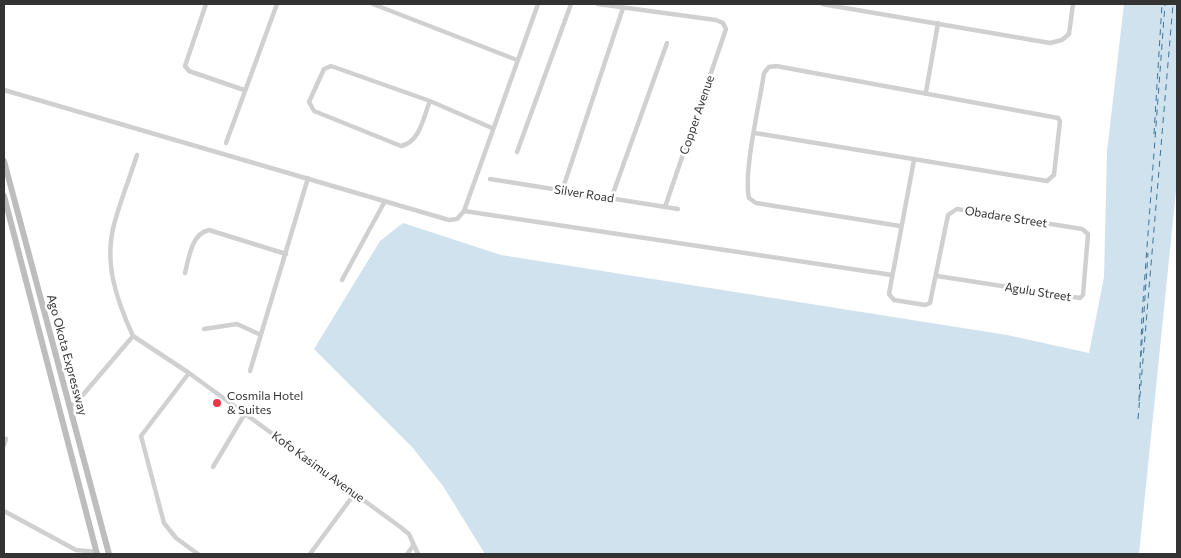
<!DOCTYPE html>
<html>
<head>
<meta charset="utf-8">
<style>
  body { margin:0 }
  #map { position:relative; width:1181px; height:558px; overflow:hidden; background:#fff; font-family:Commissioner,sans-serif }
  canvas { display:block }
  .frame { position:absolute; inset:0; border:5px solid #333; pointer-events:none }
</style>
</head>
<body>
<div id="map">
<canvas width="1181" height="558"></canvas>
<div class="frame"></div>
</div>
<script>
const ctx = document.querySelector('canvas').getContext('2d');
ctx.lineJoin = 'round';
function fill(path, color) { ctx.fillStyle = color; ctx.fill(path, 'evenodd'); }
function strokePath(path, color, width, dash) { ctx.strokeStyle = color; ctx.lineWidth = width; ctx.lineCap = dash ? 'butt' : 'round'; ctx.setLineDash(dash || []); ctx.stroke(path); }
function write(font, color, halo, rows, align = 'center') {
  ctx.font = font + ' Commissioner,sans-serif'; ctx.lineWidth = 5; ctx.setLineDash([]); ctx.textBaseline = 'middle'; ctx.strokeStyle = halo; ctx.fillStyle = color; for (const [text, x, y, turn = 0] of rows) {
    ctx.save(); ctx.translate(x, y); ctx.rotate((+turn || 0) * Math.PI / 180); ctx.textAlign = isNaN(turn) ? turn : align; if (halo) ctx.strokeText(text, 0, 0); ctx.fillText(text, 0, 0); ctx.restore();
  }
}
fill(new Path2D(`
  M1124 4H1177V181L1139 554H485L443 486 412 447 314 349 380 241 403 223 501 255 1007 335 1089 353 1104 277 1107 152Z`), '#cfe2ee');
strokePath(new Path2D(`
  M1154 134 1162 4
  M1141 356 1148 253
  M1139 401 1142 315 1165 4
  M1138 419 1173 4`), '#3f7597', 1, [6, 5]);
strokePath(new Path2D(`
  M206 4 185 66 189 71 244 90
  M373 4 517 60
  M598 4 716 20 723 23 726 29 665 207
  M822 4 1050 43 1062 40 1069 34 1073 4
  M4 90 449 220 457 219 464 211 538 4
  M926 92 938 23
  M430 101C423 118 420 142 401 146L314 111 309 102 324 69 331 66 430 101 492 128
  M755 133 1047 181 1054 175 1060 121 1058 118 776 66 769 67 764 73C760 102 743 172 749 198L756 203 900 226
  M226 143 277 4
  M517 152 571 4
  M914 160 889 294 894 300 925 305 930 303 948 215 957 209 1082 229 1088 234 1083 295 1080 298 937 276
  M490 179 678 209
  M562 191 623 8
  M611 199 667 43
  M464 211 892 275
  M185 273C189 258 191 234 209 230L286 254
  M342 280 385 201
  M204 329 237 324 261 335
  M133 336 189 373 399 526 409 534 418 554
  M250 371 308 178
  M189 373 141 436 164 523 176 538 198 554
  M69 406 76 403 133 336C116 299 103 261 115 221 121 199 130 177 137 155
  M4 445 6 439
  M213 467 244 415
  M4 511 76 550 97 552
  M310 554 355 493
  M407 554 413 546`), '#d0d0d0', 4.5);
strokePath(new Path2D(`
  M4 161 109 554
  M4 196 97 554`), '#bdbdbd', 6);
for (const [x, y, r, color] of [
  [217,403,5,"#e63946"]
]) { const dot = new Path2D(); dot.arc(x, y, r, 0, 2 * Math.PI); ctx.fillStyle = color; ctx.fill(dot); strokePath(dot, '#fff', 2); }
write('12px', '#333', '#fff', [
  ["Copper Avenue",697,115,-71],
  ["Silver Road",584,194,9],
  ["Obadare Street",1006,217,9],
  ["Agulu Street",1038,292,9],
  ["Ago Okota Expressway",67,355,75],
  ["Kofo Kasimu Avenue",318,467,36]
]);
write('12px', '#333', '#fff', [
  ["Cosmila Hotel",227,396],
  ["& Suites",227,410]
], 'left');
</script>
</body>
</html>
